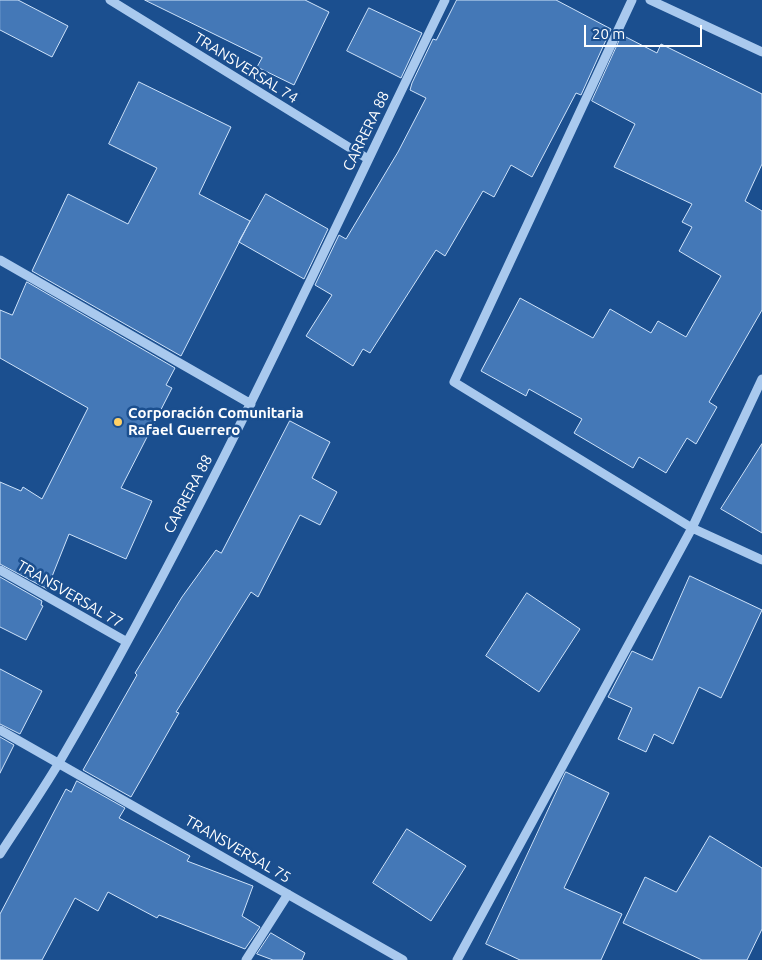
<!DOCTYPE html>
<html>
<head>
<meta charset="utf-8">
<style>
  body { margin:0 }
  #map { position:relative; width:762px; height:960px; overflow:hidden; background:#1b4f8f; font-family:Ubuntu,sans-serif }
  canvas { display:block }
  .scale { position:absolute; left:584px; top:25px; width:118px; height:22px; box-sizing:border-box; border:2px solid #fff; border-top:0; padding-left:6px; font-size:15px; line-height:18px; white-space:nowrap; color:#fff; -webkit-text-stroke:4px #1b4f8f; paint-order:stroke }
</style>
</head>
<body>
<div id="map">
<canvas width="762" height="960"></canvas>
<div class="scale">20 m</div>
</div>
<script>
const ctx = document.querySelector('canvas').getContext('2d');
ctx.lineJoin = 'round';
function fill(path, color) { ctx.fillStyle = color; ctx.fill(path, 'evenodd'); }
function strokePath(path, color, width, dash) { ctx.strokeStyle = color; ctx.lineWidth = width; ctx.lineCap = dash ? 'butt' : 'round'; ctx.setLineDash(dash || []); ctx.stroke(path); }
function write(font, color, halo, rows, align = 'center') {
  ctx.font = font + ' Ubuntu,sans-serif'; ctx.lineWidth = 5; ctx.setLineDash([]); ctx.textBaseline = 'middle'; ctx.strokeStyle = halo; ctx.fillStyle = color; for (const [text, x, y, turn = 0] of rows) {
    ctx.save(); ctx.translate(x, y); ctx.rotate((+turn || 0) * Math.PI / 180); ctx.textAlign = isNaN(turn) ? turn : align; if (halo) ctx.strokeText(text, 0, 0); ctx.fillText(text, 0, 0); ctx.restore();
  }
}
const building = new Path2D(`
  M0 0H18L68 26 52 57 0 30Z
  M145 0H305L329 12 294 85 257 67 262 58Z
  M457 0H556L611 29 581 95 576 93 532 177 511 165 494 197 483 191 445 256 436 250 370 353 363 349 353 366 306 336 332 295 315 285 339 235 346 239 398 152 426 98 410 90 412 83 433 39 436 40Z
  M369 8 422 33 401 78 347 51Z
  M622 35 657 53 661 44 762 94V164L745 201 762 211V310L709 402 717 407 696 444 687 438 666 473 639 457 633 468 574 433 582 419 529 389 526 396 481 371 520 298 593 338 610 309 651 333 658 321 686 337 721 276 679 251 692 227 682 222 692 204 614 167 635 124 592 101Z
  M139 82 231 127 199 194 250 221 181 356 32 271 68 194 128 224 157 168 109 144Z
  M266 194 328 229 304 279 239 242Z
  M27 282 175 368 166 385 172 388 121 488 152 501 126 559 69 534 47 589 0 564V482L21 491 23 487 42 499 88 408 0 358V310L12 315Z
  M290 421 330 442 312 478 337 492 320 525 300 515 258 597 251 592 176 712 179 713 131 797 83 770 137 675 135 673 182 597 216 550 221 553Z
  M762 444V533L721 509Z
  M690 576 762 610 721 698 699 687 673 744 654 734 646 752 618 739 632 708 608 697 632 651 652 660Z
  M0 577 42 601 41 605 43 606 26 640 0 627Z
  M527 593 580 629 539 692 486 656Z
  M0 669 42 691 20 734 0 724Z
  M0 737 14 745 0 773Z
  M566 772 609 793 564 888 622 914 601 960H520L486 944Z
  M77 781 125 808 119 818 190 856 187 861 253 886 242 916 260 927 245 949 159 915 157 918 108 892 98 911 75 898 42 960H0V914L66 789 71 792Z
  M407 829 466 866 431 921 373 883Z
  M710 836 762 868V929L747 960H702L623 923 645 877 676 892Z
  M271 933 305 953 302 960H273L257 954Z`);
fill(building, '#4478b7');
strokePath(building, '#cfe3fa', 1);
strokePath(new Path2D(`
  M110 0 368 159
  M632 0 454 382 692 528 762 560
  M650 0 762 52
  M0 260 251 404
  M0 570 127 642
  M0 730 403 960
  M0 854C20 823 41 793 60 761 204 515 321 256 445 0
  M246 960 288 894
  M457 960 692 528 762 379`), '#a9c9ee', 9);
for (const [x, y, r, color] of [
  [118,422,5,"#ffd166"]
]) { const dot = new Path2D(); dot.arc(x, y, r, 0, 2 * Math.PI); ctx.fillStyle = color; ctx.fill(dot); strokePath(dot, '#1b4f8f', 2); }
write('15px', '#fff', '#1b4f8f', [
  ["TRANSVERSAL 74",246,68,32],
  ["CARRERA 88",366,131,-64],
  ["CARRERA 88",188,494,-62],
  ["TRANSVERSAL 77",70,594,30],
  ["TRANSVERSAL 75",238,849,30]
]);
write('bold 15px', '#fff', '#1b4f8f', [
  ["Corporación Comunitaria",128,413],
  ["Rafael Guerrero",128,430]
], 'left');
</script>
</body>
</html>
